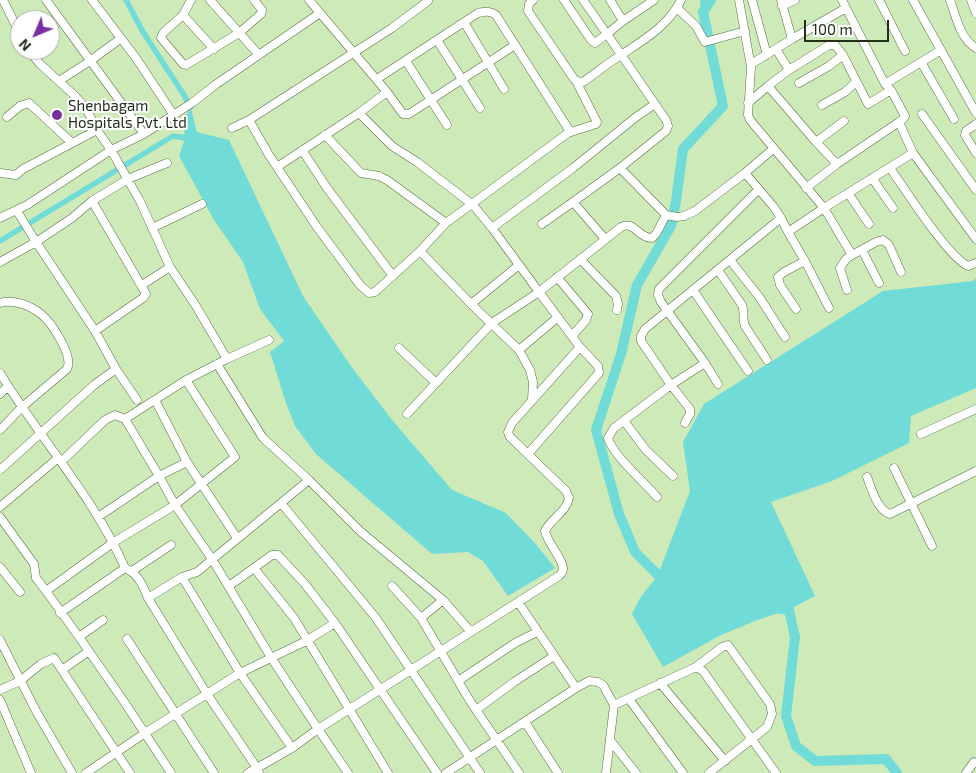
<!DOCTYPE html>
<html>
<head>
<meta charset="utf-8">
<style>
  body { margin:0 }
  #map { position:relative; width:976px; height:773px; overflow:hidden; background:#ceeab9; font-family:"Exo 2",sans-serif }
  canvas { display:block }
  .north { position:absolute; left:10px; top:10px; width:50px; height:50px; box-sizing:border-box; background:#fff; border:1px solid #a7aba4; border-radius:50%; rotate:225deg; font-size:14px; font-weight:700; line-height:20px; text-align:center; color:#232e1b }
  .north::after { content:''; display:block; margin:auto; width:18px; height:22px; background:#792ea0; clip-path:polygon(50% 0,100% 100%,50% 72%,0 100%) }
  .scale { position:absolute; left:804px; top:20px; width:85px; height:22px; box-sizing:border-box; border:2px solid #232e1b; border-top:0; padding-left:6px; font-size:15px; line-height:18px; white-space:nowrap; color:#232e1b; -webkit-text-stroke:4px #fff; paint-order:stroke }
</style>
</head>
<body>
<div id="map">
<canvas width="976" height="773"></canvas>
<div class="north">N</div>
<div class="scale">100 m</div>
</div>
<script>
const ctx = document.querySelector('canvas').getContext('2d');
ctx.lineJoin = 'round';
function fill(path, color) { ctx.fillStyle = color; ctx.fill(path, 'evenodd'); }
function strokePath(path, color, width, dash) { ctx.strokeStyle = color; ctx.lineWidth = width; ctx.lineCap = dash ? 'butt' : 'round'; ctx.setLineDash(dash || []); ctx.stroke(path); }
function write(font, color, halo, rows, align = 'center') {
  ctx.font = font + ' "Exo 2",sans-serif'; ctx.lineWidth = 4; ctx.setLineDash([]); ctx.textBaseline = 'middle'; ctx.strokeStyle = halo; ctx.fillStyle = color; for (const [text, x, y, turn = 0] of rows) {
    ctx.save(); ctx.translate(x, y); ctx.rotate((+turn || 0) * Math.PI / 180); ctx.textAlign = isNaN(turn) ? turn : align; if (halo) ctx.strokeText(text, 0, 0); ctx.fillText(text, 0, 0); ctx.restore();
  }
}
fill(new Path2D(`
  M191 109 197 132 229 140 303 296 353 369 393 421 452 490 506 513 535 543 555 568 508 596 483 561 468 552 432 554 316 454 295 426 286 403 270 352 284 341 260 309 243 262 214 220 179 156 185 138 183 118Z
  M976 278V388L911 416 909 443 832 481 771 502 815 596 788 610 760 619 721 635 663 667 632 614 640 598 658 575 690 491 683 442 704 404 883 291 973 281Z`), '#70dbd7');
strokePath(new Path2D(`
  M126 0 143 32 184 95 190 108
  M703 12V0
  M0 241 173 136 185 138 189 133`), '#70dbd7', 5.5);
strokePath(new Path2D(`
  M669 582 663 580 635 552 619 514 596 430 621 354 637 285 671 226 676 201 683 149 723 106 703 12 711 0
  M775 608 789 610 795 637 786 716 796 746 815 761 886 759 897 773`), '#70dbd7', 10);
const minor = new Path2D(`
  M3 0 20 34
  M46 0 144 134
  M92 0 136 58 173 114
  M191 0 183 15 163 33 161 38 183 64 186 65 239 33 261 14 262 10 254 0
  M210 0 259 55
  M309 0 387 92 359 113 392 146 417 162 473 205 492 228 539 292 492 323 407 414
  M533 0 529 4 528 11 574 79 576 81 583 82C596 73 608 63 621 55 644 40 669 25 681 0
  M564 0 591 40 595 43 607 34 583 0
  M610 0 623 21 607 34 666 120 668 126 666 131 620 168 666 215
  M739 0 751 67 748 115 750 120 824 208 913 153
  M752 0 767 55
  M842 0 885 84 891 90
  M879 0 905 51
  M913 0 976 113
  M950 0C956 16 960 39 976 48
  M971 0 976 13
  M782 6 795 0
  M677 8 696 26 705 42 745 31
  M183 15 214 49
  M623 21 654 0
  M464 22 504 89
  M792 39 846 8
  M437 40 480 108
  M776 49 789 70
  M28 50 40 64 74 95 86 108 97 130 111 150 140 201 170 267 196 306 227 359 186 380 125 419 115 415 105 420 61 462
  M406 61 447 125
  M921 62 954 119
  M751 64 792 39 781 0
  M59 81 90 61 120 39
  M799 83 829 66 843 55
  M885 84 941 50
  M768 86 789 70 829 45H835L843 55 868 104 891 90 905 116 903 119 899 122
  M387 92 403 114H409L515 45
  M748 103 768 86 816 142 837 164
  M822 105 845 92 856 82
  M922 114 976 190
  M7 117 20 106 29 103 72 143
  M249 120 269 155 317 227 360 285 369 293 375 292 420 251 446 223 568 133 569 130 496 15C490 11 486 11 478 13L377 79
  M976 124 966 131 965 135 976 153
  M232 128 249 120 392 28 428 1
  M568 133 596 124 597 122 576 81
  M325 135 361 173 379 176 387 180 446 223
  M816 142 844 121
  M773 149 745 173 773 206 781 218
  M302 150 327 188 393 276
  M277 167 359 113
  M890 168C905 189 947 256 968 266L976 263
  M0 173 16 175 23 169 97 130
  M872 178 893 208
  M806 188 837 164 899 122 913 153 976 239
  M848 193 869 224
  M92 201 146 294 143 298 95 331
  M0 218 27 205 111 150 144 134 192 103 215 85 320 13
  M542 224 573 202
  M152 228 202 204
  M492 228 573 168 636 117 655 104
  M788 232 805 261 829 308
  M605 239 573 202 620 168
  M862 250 879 283
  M420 251 471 304 519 350 530 370 533 382 532 400
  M852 255 876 242 883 240 889 245 901 272
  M580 259 616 296 618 304 617 310
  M730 260 760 298 785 337
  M0 262 36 242 17 211
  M718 270 742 305C745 312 742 319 745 326L767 360
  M557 277 588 314 586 320 572 336
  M142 285 170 267
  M693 290 748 371
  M0 303C13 299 30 305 41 314 51 322 74 356 67 369L22 407 0 430
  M471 304 519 265
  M796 309 780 285 778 277 784 272 805 261
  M399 348 436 383
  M519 350 558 317
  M227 359 269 340
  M705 363 718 384
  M217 364 263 438 309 480 360 531 443 600 471 632
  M0 373C40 439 94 497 125 568 138 573 143 586 148 598L207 694 257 768 292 748 318 729 348 773
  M0 394 8 386
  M137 400 116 369 95 331 36 242 72 218 92 201 128 179 167 163
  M155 400 187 462 237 538
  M125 419 159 476 175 505 212 559 272 659 318 729 559 576C561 574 563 572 563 569 564 561 547 542 545 531 551 518 566 513 569 498L566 491 510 437 508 432 512 423 580 347
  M624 421 646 450 673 476
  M685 423 690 414V409L671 385 705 363 661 302 658 295 659 289 759 189
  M921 434 976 409
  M528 454 599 373 598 366 580 347 539 292 621 227C634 220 638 238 652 238L656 234 666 215 677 217 684 216 695 211 745 173
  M894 468 932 546
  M0 470 94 385 116 369
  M867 477C872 489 877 510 890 514L976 471
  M657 497C645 483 612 454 608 438L614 428 671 385 641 341V336L645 329 781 218 788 232 824 208 852 255 846 259 840 268 847 290
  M281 503 376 618 480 773
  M0 507 58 458
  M0 517 34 564 36 578 46 591
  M98 517 159 476 187 462
  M0 567 20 592
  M254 568 294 618 388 773
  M132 571 171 545
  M182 577 240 673 292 748
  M392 586 421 618 470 701 519 773
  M148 598 182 577 197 572 309 480
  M518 602 576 688
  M60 613 125 568
  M421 618 443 600
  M103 620 79 637 46 591 114 542 175 505 235 457 186 380
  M335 623 437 773
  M79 637 125 703 171 773
  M127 639 214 773
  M0 640 36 711 72 773
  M696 667 722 647 728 645 770 704 772 714 767 727 709 773
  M62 670 89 651
  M458 681 515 643 537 632
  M660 683 725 761
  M0 690 20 681 41 664 54 658 130 773
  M629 699 683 773
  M0 700 31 773
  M476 710 514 682 554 656
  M525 722 558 773
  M610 740 636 773
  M86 773 145 733 240 673 306 641 335 623 305 584 278 555H272L229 586
  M248 773 257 768 259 773
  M446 773 576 688 589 681 598 682 603 685 614 705 696 667 703 671 776 773
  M606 773 614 705
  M966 773 974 762 976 763`);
strokePath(minor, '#566e42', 9);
strokePath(minor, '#fff', 8);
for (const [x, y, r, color] of [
  [57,115,6,"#792ea0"]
]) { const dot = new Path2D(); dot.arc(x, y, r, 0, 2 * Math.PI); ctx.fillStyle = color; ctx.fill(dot); strokePath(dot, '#fff', 2); }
write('15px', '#232e1b', '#fff', [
  ["Shenbagam",68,106],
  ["Hospitals Pvt. Ltd",68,123]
], 'left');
</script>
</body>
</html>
